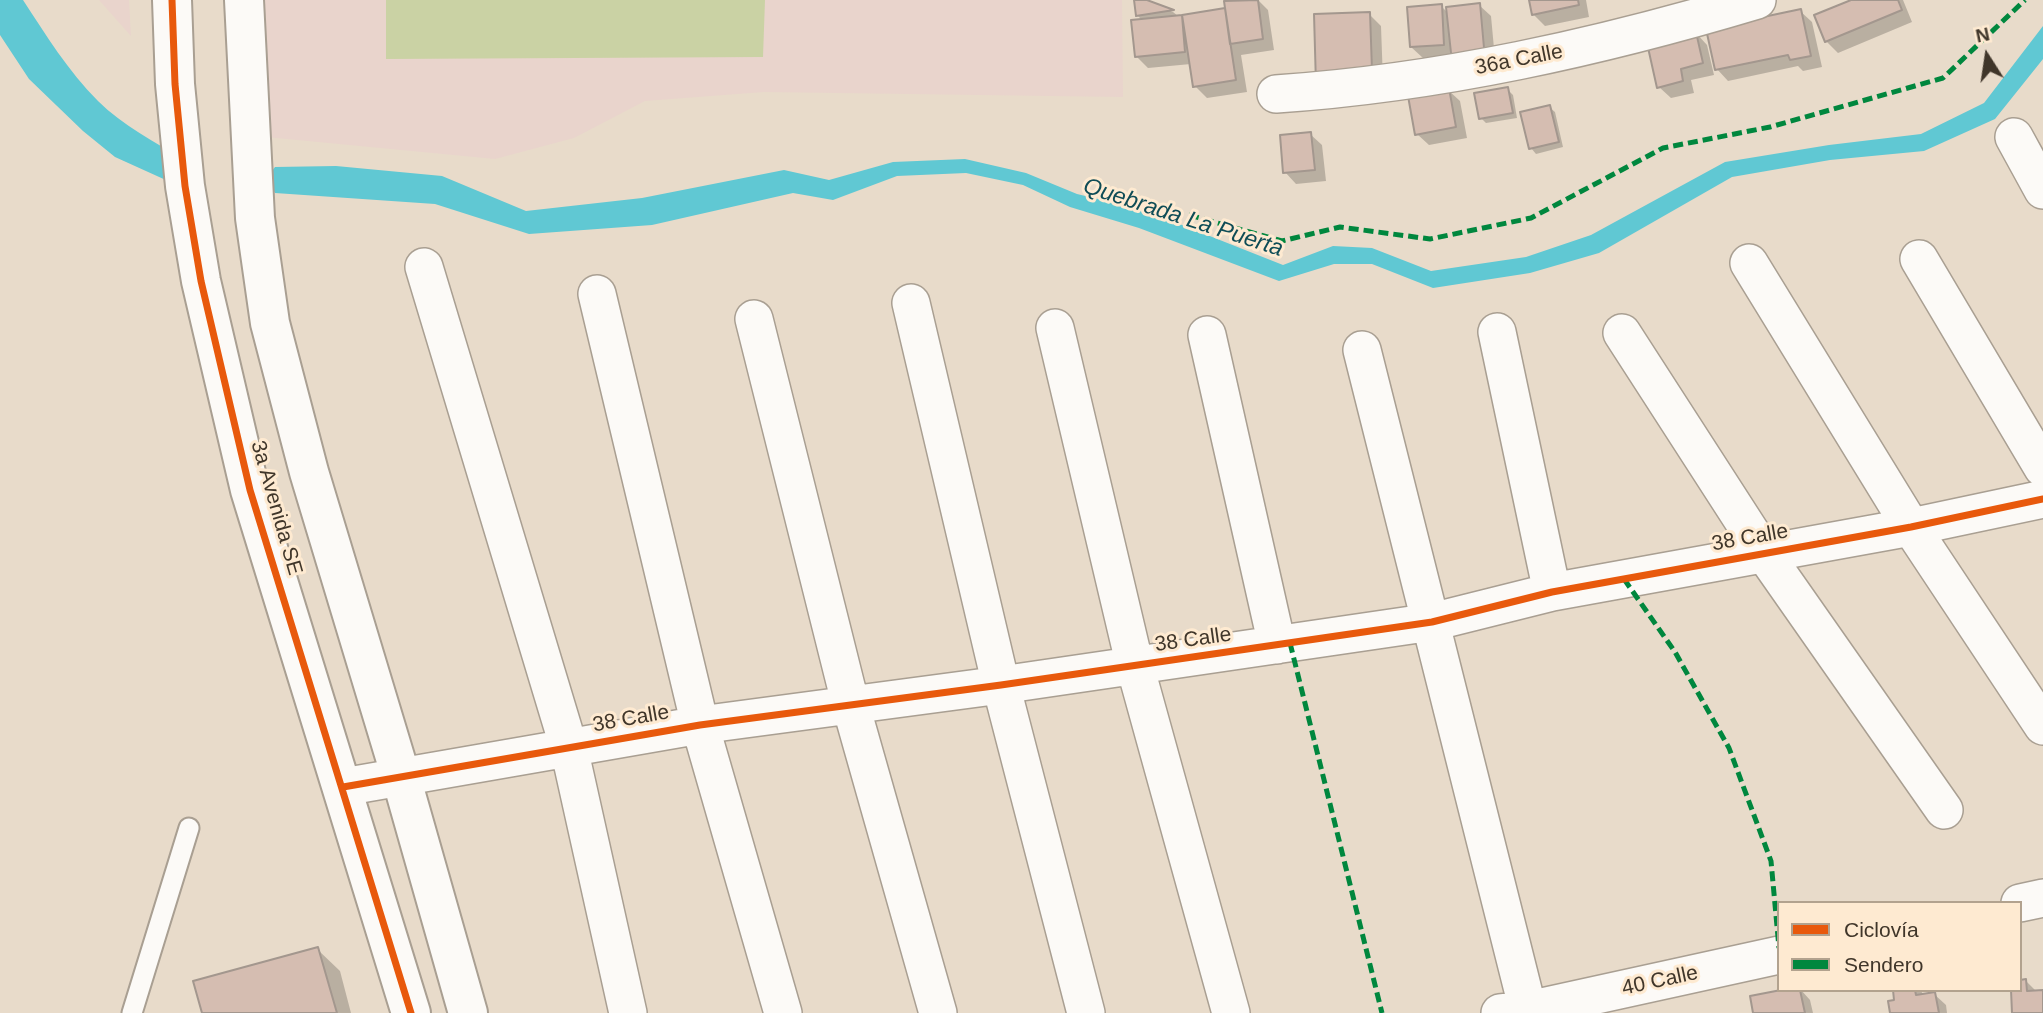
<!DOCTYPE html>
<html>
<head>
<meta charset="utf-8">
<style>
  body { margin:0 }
  #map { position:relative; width:2043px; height:1013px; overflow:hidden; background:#e8dbca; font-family:Arial,sans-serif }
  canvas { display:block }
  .legend { position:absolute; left:1777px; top:901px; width:245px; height:91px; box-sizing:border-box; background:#feead1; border:2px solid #b2a28e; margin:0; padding:9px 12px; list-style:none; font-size:21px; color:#40362a }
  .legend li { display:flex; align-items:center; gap:14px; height:35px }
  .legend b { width:35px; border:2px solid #b2a28e }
  .north { position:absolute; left:1952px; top:21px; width:70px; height:70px; -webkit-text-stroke:5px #feead1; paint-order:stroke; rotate:348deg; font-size:19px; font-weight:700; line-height:28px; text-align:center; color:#40362a }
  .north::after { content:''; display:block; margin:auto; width:24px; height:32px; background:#40362a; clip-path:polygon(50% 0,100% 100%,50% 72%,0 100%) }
</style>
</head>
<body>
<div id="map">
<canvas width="2043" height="1013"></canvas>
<ul class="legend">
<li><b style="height:9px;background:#e8590c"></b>Ciclovía</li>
<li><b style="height:9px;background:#00873e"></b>Sendero</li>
</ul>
<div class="north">N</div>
</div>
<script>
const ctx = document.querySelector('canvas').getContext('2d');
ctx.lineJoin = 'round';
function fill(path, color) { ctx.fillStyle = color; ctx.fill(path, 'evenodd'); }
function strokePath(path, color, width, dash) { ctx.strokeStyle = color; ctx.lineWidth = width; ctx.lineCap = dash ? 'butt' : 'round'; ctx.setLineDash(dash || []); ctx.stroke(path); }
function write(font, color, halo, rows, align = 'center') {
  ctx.font = font + ' Arial,sans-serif'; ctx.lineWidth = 6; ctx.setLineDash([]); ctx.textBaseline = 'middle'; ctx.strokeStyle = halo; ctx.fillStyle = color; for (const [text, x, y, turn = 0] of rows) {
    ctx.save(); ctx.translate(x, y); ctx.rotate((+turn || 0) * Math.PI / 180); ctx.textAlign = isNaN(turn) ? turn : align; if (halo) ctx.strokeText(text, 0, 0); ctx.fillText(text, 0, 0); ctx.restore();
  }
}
fill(new Path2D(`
  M99 0H129L131 36Z
  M265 0H1122L1123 97 764 92 645 101 574 138 495 159 266 137Z`), '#e9d4cc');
fill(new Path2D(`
  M386 0H765L763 57 386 59Z`), '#cad2a4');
fill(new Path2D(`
  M0 0H23C46 35 68 71 98 101 122 125 155 142 184 160L168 181 115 157 83 131 29 79 0 35Z
  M2043 26V59L1995 119 1924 151 1830 160 1732 177 1599 253 1530 273 1433 288 1372 264H1334L1279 281 1139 228 1070 207 1023 185 966 173 897 176 833 200 793 193 652 225 529 234 435 204 275 193 266 179 275 167 336 166 442 176 526 211 642 198 784 170 829 180 893 162 965 159 1026 173 1077 194 1144 210 1283 265 1333 246 1372 248 1431 271 1526 257 1591 235 1725 162 1829 145 1921 134 1984 103Z`), '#60c8d3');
fill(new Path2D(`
  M1135 0H1142L1173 12 1178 16 1227 10 1226 3 1258 0 1268 10 1274 50 1241 55 1247 92 1207 98 1195 86 1191 64 1148 68 1137 57 1142 20 1137 15Z
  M1530 0H1586L1589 17 1545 26 1533 14Z
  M1855 0H1903L1912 22 1838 53 1826 41Z
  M1479 5 1491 16 1496 70 1453 56 1423 58 1411 47 1441 6 1449 14Z
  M1800 11 1812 22 1822 67 1803 71 1798 66 1728 81 1717 69Z
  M1369 14 1381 26 1383 81 1352 82Z
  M1696 33 1707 45 1714 75 1691 80 1694 93 1671 98 1659 87Z
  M1507 89 1513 95 1517 118 1486 123 1481 118Z
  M1448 90 1460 101 1467 138 1429 145 1417 134Z
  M1549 107 1555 112 1563 147 1536 154 1531 148Z
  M1310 134 1322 145 1326 181 1296 184 1285 172Z
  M317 949 340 971 351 1013H203Z
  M2026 981 2037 992H2043V1013H2014L2020 990Z
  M1789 990H1801L1810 1000 1813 1013H1755Z
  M1894 990H1920L1924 995 1934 994 1946 1005 1947 1013H1892L1896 1001Z`), '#0003');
const building = new Path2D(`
  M1134 0H1147L1174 10 1136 16Z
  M1258 0 1263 39 1230 44 1224 1Z
  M1529 0H1578L1579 5 1532 15Z
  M1851 0H1898L1902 10 1825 42 1814 15Z
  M1480 3 1485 59 1452 62 1446 7Z
  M1442 4 1444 45 1410 47 1407 7Z
  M1225 8 1236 80 1193 87 1182 15Z
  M1801 9 1811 56 1790 60 1788 55 1715 70 1706 29Z
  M1370 12 1372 70 1316 85 1314 14Z
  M1182 15 1185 52 1135 57 1131 20Z
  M1696 32 1703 63 1681 69 1683 81 1657 88 1647 43Z
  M1508 87 1513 113 1479 119 1474 93Z
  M1449 88 1456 127 1415 135 1408 96Z
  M1550 105 1559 142 1529 149 1520 112Z
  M1311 132 1315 170 1283 173 1280 135Z
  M318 947 337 1013H202L193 981Z
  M2026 979 2027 991 2043 990V1013H2012L2011 990H2020V980Z
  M1781 990H1800L1805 1013H1753L1750 996Z
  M1893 990H1915L1916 995 1935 992 1939 1013H1890L1888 1001 1894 1000Z`);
fill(building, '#d5bdb1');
strokePath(building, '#a3978e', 2);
const service = new Path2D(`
  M132 1013 189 828`);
const minor = new Path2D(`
  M1276 94C1440 83 1600 47 1757 0
  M2014 137 2043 190
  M1919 259 2043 468
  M1749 263 1911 527 2043 726
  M424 267 569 748 628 1013
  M597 294 700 725 783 1013
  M911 303 1001 685 1086 1013
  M754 319 851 706 938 1013
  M1055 328 1135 666 1231 1013
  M1497 332 1552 592
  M1622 333 1764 553 1944 810
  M1207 335 1277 645
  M1362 350 1528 1010
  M343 787 700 725 1001 685 1432 622 1552 592 1911 527 2043 499
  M2020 903 2043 898
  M1500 1013 1528 1010 1779 955`);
const tertiary = new Path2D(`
  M172 0 175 84 185 186 201 281 250 490 411 1013
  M244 0 255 218 270 323 309 472 401 777 468 1013`);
strokePath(service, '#a99f92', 23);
strokePath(minor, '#a99f92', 40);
strokePath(tertiary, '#a99f92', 42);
strokePath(service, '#fcfaf7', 19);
strokePath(minor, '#fcfaf7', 37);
strokePath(tertiary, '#fcfaf7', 38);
strokePath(new Path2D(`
  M1189 215 1282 241 1340 227 1430 239 1531 218 1663 148 1770 127 1943 78 2025 0
  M1624 579 1675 652 1729 748 1771 861 1779 948
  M1290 643 1382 1013`), '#00873e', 5, [10, 5]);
strokePath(new Path2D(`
  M172 0 175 84 185 186 201 281 250 490 411 1013
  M343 787 700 725 1001 685 1432 622 1552 592 1911 527 2043 499`), '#e8590c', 7);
write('21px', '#40362a', '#feead1', [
  ["36a Calle",1519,60,-11],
  ["3a Avenida SE",276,508,74],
  ["38 Calle",1750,538,-10],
  ["38 Calle",1193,640,-8],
  ["38 Calle",631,719,-10],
  ["40 Calle",1660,981,-12]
]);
write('italic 23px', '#0f4c56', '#feead1', [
  ["Quebrada La Puerta",1183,218,18]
]);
</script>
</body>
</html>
